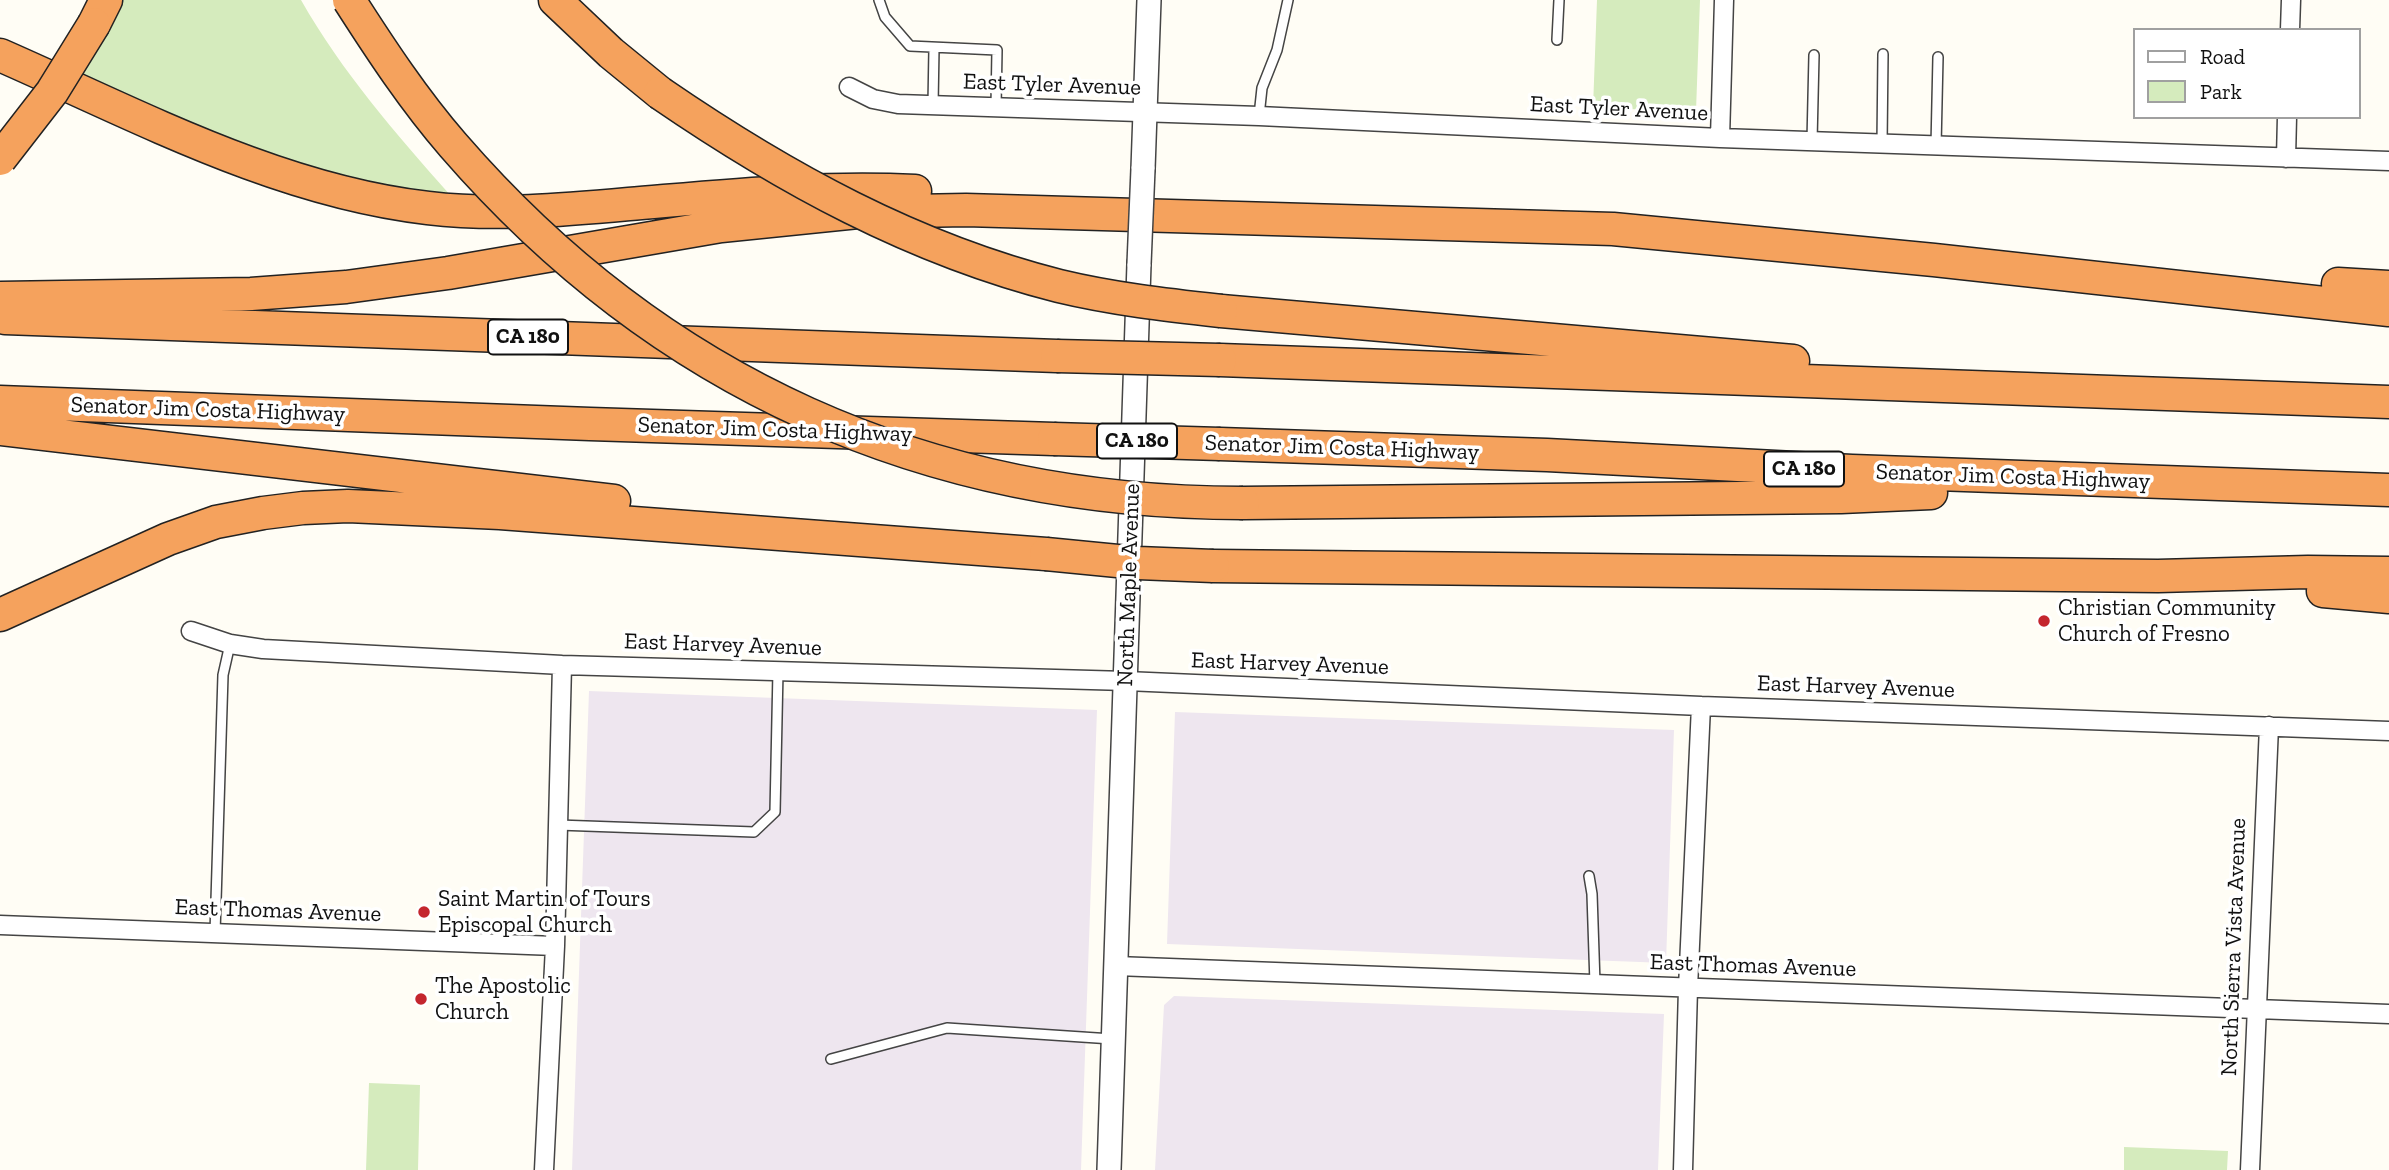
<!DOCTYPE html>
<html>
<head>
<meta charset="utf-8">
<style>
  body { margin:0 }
  #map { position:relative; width:2389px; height:1170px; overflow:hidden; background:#fffdf5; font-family:"Zilla Slab",serif }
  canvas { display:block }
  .legend { position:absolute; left:2133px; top:28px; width:228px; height:91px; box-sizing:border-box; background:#fff; border:2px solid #a0a0a0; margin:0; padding:9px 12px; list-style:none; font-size:21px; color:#111 }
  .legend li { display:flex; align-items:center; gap:14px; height:35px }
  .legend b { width:35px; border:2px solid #a0a0a0 }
</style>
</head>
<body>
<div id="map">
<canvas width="2389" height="1170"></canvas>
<ul class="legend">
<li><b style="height:9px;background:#fff"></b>Road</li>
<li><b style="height:19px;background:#d5ebbd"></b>Park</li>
</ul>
</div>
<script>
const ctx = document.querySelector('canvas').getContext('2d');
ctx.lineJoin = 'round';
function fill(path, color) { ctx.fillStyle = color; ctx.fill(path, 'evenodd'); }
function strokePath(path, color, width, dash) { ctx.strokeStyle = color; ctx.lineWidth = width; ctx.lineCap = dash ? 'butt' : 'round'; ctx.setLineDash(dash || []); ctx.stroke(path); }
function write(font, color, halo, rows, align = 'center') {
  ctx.font = font + ' "Zilla Slab",serif'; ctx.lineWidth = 7; ctx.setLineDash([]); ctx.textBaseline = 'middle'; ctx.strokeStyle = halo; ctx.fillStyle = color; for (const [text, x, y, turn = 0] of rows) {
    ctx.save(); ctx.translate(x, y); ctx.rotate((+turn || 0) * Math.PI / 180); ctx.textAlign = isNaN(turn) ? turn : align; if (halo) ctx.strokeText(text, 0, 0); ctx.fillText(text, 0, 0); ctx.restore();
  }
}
fill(new Path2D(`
  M589 691 1097 710 1081 1170H572Z
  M1175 712 1674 730 1666 963 1167 944Z
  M1174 996 1664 1014 1658 1170H1155L1164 1005Z`), '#eee6ef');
fill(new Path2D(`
  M123 0H301C342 72 396 134 451 196 401 189 340 178 293 162 220 137 150 103 79 73Z
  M1597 0H1700L1696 111 1593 108Z
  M369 1083 420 1085 418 1170H366Z
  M2124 1147 2228 1151 2227 1170H2124Z`), '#d5ebbd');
const service = new Path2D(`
  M879 0 885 17 910 46 997 50 996 107
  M1557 40 1559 0
  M933 105 934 48
  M1259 116 1262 88 1277 50 1288 0
  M1812 141 1814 55
  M1882 144 1883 54
  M1936 146 1938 57
  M558 825 754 832 775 812 778 671
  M1589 876 1592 894 1595 984
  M215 933 223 675 230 644
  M831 1059 947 1028 1112 1039`);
const minor = new Path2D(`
  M2290 30 2291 0
  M849 87 873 99 898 104 1259 116 1720 138 2389 161
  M1720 138 1724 0
  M2286 158 2287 117
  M191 631 230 644 263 649 562 665 1126 681 1701 706 2389 731
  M0 925 555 946
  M1116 966 2389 1014
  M544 1170 555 946 562 665
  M1683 1170 1688 988 1701 706
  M2250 1170 2269 726`);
const tertiary = new Path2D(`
  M1143 169 1149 0
  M1109 1170 1139 264`);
const motorway = new Path2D(`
  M555 0 611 53 660 93
  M94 24 106 0
  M0 55C137 115 278 191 428 208 495 216 563 210 629 204 725 196 820 186 915 191
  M2338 284 2389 287
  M0 298 251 294 346 287 448 273 721 226 858 212 966 210 1613 229 1934 260 2389 310
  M1221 311 1793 361
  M5 318 1057 356
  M1220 360 2389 402
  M0 402 590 424 1054 439
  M0 429 614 501
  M1220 444 1547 455 1852 471 2389 490
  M1243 503 1841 497 1931 493
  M1213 566 2158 576 2308 572 2389 573
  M2323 591 2389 597
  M0 615 168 539 216 522 263 513 303 508 348 506 500 513 1046 554`);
strokePath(service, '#444', 12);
strokePath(minor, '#444', 21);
strokePath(tertiary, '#444', 26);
strokePath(motorway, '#222', 35);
strokePath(service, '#fff', 9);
strokePath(minor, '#fff', 18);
strokePath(tertiary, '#fff', 23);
strokePath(motorway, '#f5a25d', 32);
const tertiaryBridge = new Path2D(`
  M1139 264 1143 169`);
const motorwayBridge = new Path2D(`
  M349 0C381 50 414 100 453 145 660 384 927 503 1243 503
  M660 93C784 178 913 249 1059 286 1113 299 1167 305 1221 311
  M0 159 52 92 94 24
  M1057 356 1220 360
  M1054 439 1220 444
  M1046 554 1138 563 1213 566`);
strokePath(tertiaryBridge, '#444', 26, []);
strokePath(motorwayBridge, '#222', 35, []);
strokePath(tertiaryBridge, '#fff', 23);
strokePath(motorwayBridge, '#f5a25d', 32);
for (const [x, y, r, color] of [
  [2044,621,7,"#c4262e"],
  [424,912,7,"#c4262e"],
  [421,999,7,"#c4262e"]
]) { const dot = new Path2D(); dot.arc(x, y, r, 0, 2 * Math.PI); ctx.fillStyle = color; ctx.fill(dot); strokePath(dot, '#fff', 2.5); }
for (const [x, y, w] of [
  [528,337,80],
  [1137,441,80],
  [1804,469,80]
]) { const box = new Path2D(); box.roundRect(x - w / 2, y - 17.5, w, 35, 5); ctx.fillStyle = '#fff'; ctx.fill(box); strokePath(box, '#111', 2); }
write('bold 21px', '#111', null, [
  ["CA 180",528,337],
  ["CA 180",1137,441],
  ["CA 180",1804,469]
]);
write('23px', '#111', '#fff', [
  ["East Tyler Avenue",1052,85,2],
  ["East Tyler Avenue",1619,109,3],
  ["Senator Jim Costa Highway",208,410,2],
  ["Senator Jim Costa Highway",775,430,2],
  ["Senator Jim Costa Highway",1342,448,2],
  ["Senator Jim Costa Highway",2013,477,2],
  ["North Maple Avenue",1129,585,-88],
  ["East Harvey Avenue",723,645,2],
  ["East Harvey Avenue",1290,664,2],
  ["East Harvey Avenue",1856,687,2],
  ["East Thomas Avenue",278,911,2],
  ["North Sierra Vista Avenue",2234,947,-88],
  ["East Thomas Avenue",1753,966,2]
]);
write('23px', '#111', '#fff', [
  ["Christian Community",2058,608],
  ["Church of Fresno",2058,634],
  ["Saint Martin of Tours",438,899],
  ["Episcopal Church",438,925],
  ["The Apostolic",435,986],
  ["Church",435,1012]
], 'left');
</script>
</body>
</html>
